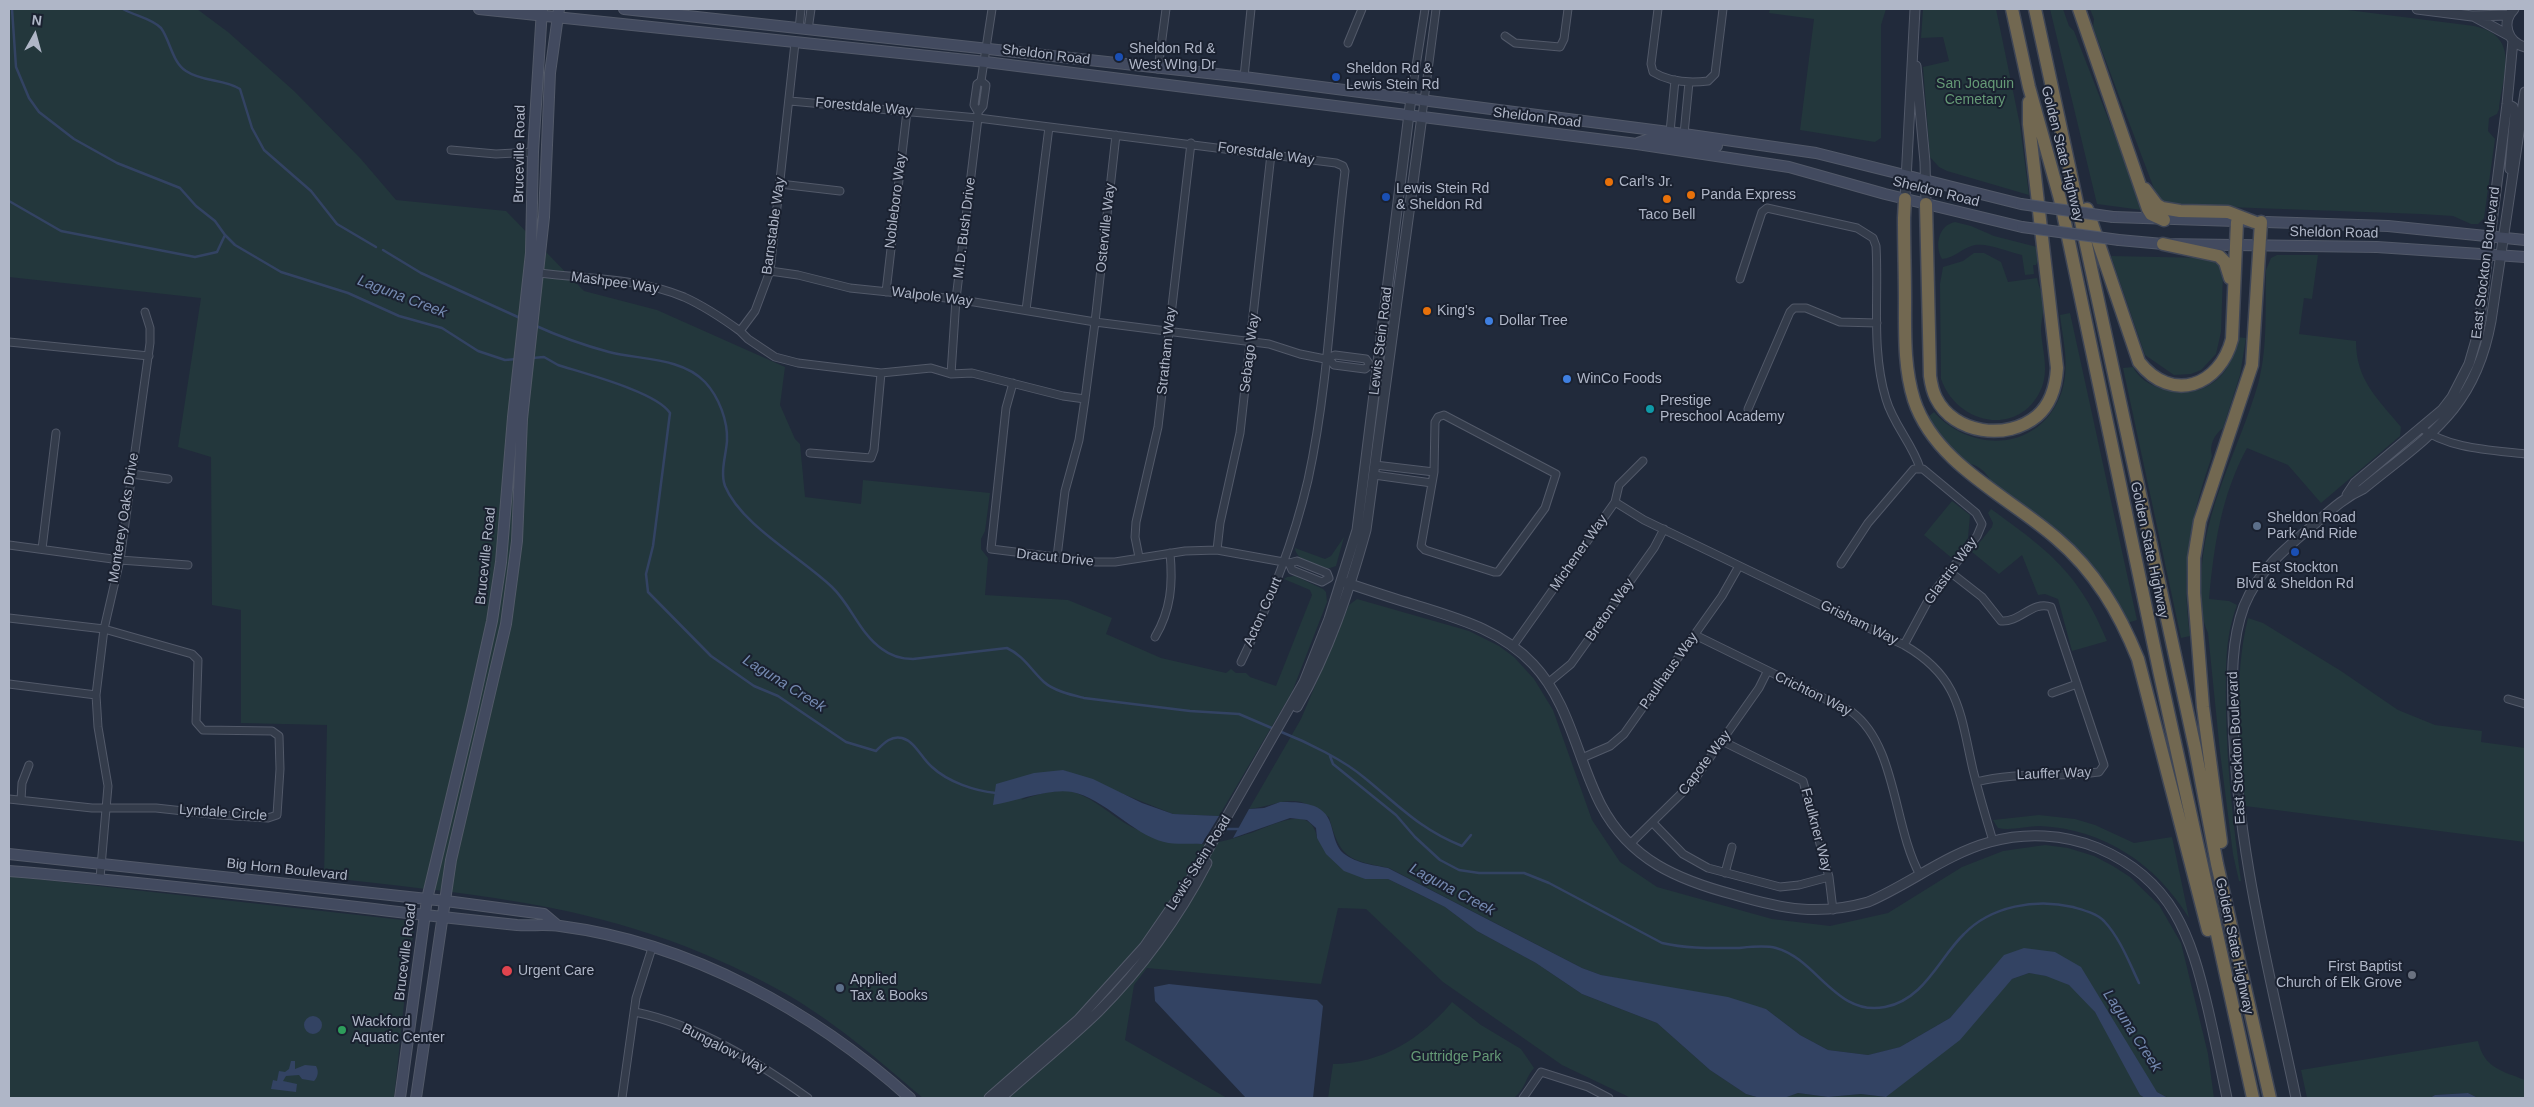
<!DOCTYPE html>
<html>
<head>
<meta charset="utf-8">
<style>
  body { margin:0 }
  #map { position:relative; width:2534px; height:1107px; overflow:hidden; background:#212a3b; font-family:Arial,sans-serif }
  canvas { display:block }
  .frame { position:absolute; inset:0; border:10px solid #afb6c7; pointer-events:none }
  .north { position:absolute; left:10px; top:10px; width:50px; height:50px; -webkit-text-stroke:4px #1a2130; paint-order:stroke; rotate:7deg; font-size:14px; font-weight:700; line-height:20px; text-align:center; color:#afb6c7 }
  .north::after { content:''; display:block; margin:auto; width:18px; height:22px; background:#afb6c7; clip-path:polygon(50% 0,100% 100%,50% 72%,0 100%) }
</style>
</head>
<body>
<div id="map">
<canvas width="2534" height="1107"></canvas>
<div class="frame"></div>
<div class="north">N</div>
</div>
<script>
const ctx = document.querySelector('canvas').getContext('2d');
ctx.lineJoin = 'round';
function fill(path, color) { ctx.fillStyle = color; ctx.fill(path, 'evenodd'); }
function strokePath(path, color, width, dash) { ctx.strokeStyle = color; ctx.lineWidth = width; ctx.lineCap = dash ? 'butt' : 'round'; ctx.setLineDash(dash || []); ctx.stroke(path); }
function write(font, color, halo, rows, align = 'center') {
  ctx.font = font + ' Arial,sans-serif'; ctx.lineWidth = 4; ctx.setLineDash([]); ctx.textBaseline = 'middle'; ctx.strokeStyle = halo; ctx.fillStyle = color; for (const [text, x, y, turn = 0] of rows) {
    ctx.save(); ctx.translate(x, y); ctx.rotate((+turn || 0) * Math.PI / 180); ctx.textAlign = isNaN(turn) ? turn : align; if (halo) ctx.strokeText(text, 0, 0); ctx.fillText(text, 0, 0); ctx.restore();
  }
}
fill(new Path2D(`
  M9 9H197L228 32 294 91 361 159 396 200 506 211 584 291 657 310 785 367 780 405 795 439 800 444 805 497 861 504 863 480 990 493 985 531 981 539V549L988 558 985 595 1068 600 1112 618 1106 634 1161 658 1226 673 1231 669 1236 673H1246L1250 677 1276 686 1312 595 1310 590 1284 579 1287 577 1295 576 1323 589 1326 592 1327 602 1292 692 1219 816 1173 814 1063 770 1021 800C1037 795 1056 788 1073 792 1097 799 1114 819 1136 829 1145 833 1193 844 1203 844 1218 844 1237 837 1251 833 1271 826 1312 802 1317 838L1365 879H1388L1445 907 1477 931 1536 963 1582 994 1657 1023 1710 1070 1746 1094 1760 1098H1631L1562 1065 1443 982 1366 909 1338 908 1321 984 1147 968 1134 985 1125 1040 1227 1098H923C877 1059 832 1019 779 990 698 945 610 917 519 902 454 891 389 885 324 877L327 725 241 723V610L212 605 211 457 178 447 201 298 9 277Z
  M1770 9H1886L1881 25V138L1875 142 1800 130 1814 19 1769 13Z
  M1923 9H1996L2020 125 2029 195 1947 171 1939 167 1930 157 1923 67 1949 61 1943 37 1921 38Z
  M2050 9H2063L2069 26 2074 31 2143 208 2142 210 2097 204Z
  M2090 9H2340L2474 26C2521 36 2503 74 2499 109L2497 114 2489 118 2488 131 2495 139 2484 218 2478 224H2471L2453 216 2421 214 2171 205 2161 202 2156 194 2093 27 2094 19Z
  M1955 222 1971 226 1994 236 2037 247 2039 258 2036 265H2033L2034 274 2025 275 2022 255C2008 252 1989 243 1975 245 1963 247 1955 258 1942 259 1934 245 1939 225 1955 222Z
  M1974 253H1984L2001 262 2008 282 2037 278C2038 285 2042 292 2043 300 2045 309 2041 320 2041 330 2042 350 2049 368 2042 387 2022 437 1958 427 1941 379L1940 284 1943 267 1963 261Z
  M2277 255H2318L2312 299 2304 298 2299 334 2356 341C2356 380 2377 398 2401 427L2400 436 2321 503 2288 465 2247 448C2221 496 2214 546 2209 599L2229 601 2237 605C2224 639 2226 673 2226 710 2227 768 2233 823 2241 881H2239L2233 854 2220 752 2208 633C2200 616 2200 599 2201 581 2203 507 2238 453 2258 384 2268 348 2265 308 2266 270L2271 258Z
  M2111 256 2208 258 2220 265 2223 273 2221 332 2216 354 2201 370 2191 374 2174 375 2145 355Z
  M2070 313 2137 620 2127 623 2115 600 1991 482C1987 472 1977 464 1966 463L1940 435 1928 417 1934 412C1973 455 2042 451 2062 391 2070 366 2063 340 2060 315Z
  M2237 337 2246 338 2240 375 2223 428C2214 435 2209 445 2212 456 2189 522 2181 567 2190 636L2181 638 2123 368 2133 367C2138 377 2149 385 2160 388 2200 402 2233 379 2237 337Z
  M1952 501 1970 515 1968 538 1953 559 1924 535Z
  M1991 509C2048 550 2080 574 2107 641L2072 651 2058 599 2045 594 2038 595 2022 555 1999 574 1972 552 1992 527 1993 523 1988 513Z
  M1344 537 1336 566 1330 568C1319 568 1295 560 1295 548L1325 559 1331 556Z
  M1357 599 1469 631 1499 646 1514 657 1534 679 1553 710 1592 820 1620 862 1657 887 1772 919 1830 926 1888 913 1962 867 2003 851 2045 845 2068 848 2094 856 2113 866 2130 877 2159 905 2181 943 2208 1054 2214 1098H2168L2157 1092 2055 952 1976 989 1950 1018 1900 1047 1868 1055 1828 1050 1800 1035 1766 1009 1601 975 1582 968 1389 868C1348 860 1340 858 1329 817 1320 813 1310 805 1301 802 1284 798 1266 808 1249 809L1301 719 1349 605Z
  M2248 618 2263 623 2341 671 2398 710 2435 725 2482 731 2481 742 2525 748V842L2245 806C2240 745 2233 678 2248 618Z
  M2039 815 2075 819 2095 825 2134 843 2172 837 2189 918C2156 864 2104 829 2040 826 2026 826 2011 831 1998 828L1993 820Z
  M9 876 412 921 414 935 410 947 394 1098H9Z
  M2029 973C2042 975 2058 977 2069 985 2103 1011 2122 1058 2140 1095L2145 1098H1784L1798 1093 1828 1097 1861 1094 1886 1097 1914 1074 2012 979Z
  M1452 1002 1481 1025 1521 1049 1534 1068C1525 1078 1526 1088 1514 1098H1328L1333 1064C1382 1064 1422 1038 1452 1002Z
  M2478 1041C2484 1068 2502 1071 2525 1080V1098H2478L2468 1093 2435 1095 2430 1098H2307L2301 1070Z`), '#23373c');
fill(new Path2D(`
  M1063 770 1093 779 1142 803 1173 814 1219 816 1202 844C1190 843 1176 845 1164 842 1132 834 1104 798 1072 792 1050 788 1016 801 993 805L996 784 1034 773Z
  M1280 802C1300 802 1325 802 1331 825 1334 835 1335 843 1341 851 1353 863 1373 865 1388 868L1582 968 1601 975 1728 997 1766 1009 1800 1035 1828 1050 1868 1055 1900 1047 1950 1018 2004 955 2024 948 2055 952 2081 967 2157 1092 2168 1098H2145L2140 1095 2095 1012 2069 985 2046 976 2029 973 2012 979 1960 1040 1886 1097 1861 1094 1828 1097 1798 1093 1784 1098H1760L1746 1094 1710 1070 1657 1023 1582 994 1536 963 1477 931 1445 907 1419 894 1388 879H1365L1344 871 1326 854 1317 838 1316 828 1307 820 1290 818 1233 838 1249 809 1264 808Z
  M1169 984 1317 1000 1323 1006 1313 1098H1246L1155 1001 1154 987Z
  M304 1025a9 9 0 1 1 18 0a9 9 0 1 1-18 0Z
  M291 1061H295V1069L305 1065 316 1066C319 1071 318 1077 314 1081L302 1079 299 1075 286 1076 283 1081 297 1084 296 1092 271 1089 273 1080 277 1081 279 1071 285 1072 289 1069Z
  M2468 1093 2478 1098H2430L2435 1095Z`), '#334363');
strokePath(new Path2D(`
  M12 9 16 67 29 98 39 112 74 139 117 163 180 188 196 206 215 221 225 235
  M123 9C135 16 151 18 161 28 170 40 172 62 186 71 202 82 224 79 240 89L252 128 264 150 311 191 337 224 376 247
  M9 201 61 231 195 257 217 252 225 235 235 245 281 272 348 293 399 316 442 328 478 351 505 360 517 359
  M383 250 421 273 520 318
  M534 325C558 336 583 345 609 352 640 360 681 357 705 382 719 397 728 421 727 441 726 455 720 472 725 486 741 525 802 558 832 587 851 605 860 634 882 649 891 656 902 659 913 659L1007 648C1024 656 1031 670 1044 682 1054 691 1072 695 1084 698L1190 711 1239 714 1274 729
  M532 358 544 357 558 365C583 373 657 392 670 413L653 546 646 574 648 592 711 656 754 686 778 696 846 742 876 751C883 744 891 735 902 738 916 742 921 758 932 767 948 782 975 791 996 793
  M1279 731C1307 742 1344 760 1366 779 1399 806 1421 830 1462 846L1471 835
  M1330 756 1333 764 1396 815 1415 837 1440 860 1459 870 1479 873H1524L1549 883 1662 943C1688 949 1712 948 1738 948 1749 947 1765 945 1776 948 1817 959 1836 1017 1885 1007 1924 1000 1939 958 1964 934 1991 906 2036 898 2073 907 2083 910 2096 913 2104 921 2120 938 2129 962 2139 983
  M1224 829H1241`), '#334363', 2.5);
const minor = new Path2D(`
  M1658 9 1651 64 1653 72C1669 82 1690 83 1708 81L1715 74 1723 9
  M799 29 801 9
  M808 30 811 9
  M1505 36 1515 43 1560 47 1564 39 1568 9
  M795 43 770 271 755 311 740 331 748 339 775 357 798 363 881 373 931 368 951 374 972 373 1063 396 1085 399 1095 322 1269 344 1300 354 1325 359 1335 355 1366 359 1370 365 1365 369 1334 365 1329 359
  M1348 43 1362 9
  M1158 69 1166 9
  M1244 77 1251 9
  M981 81 992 9
  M1411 98 1425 9
  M790 101 978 118 1336 163 1343 166 1345 171C1332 274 1330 379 1308 480 1293 544 1270 603 1241 662
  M1422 116 1436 9
  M1670 132 1675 80
  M1684 134 1689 82
  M451 150 496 154 533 152
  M780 184 840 191
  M770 271 798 275 850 288 956 299 1095 322 1116 135
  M539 273C586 279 639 278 684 297 704 306 722 318 740 331
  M1740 279 1762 212 1767 208 1857 228 1873 238 1876 246C1879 296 1871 350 1886 399 1893 424 1912 443 1920 468
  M886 292 907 111
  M1026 310 1049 127
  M9 342 149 356
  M951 374 956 299 978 118V112L974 105 977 84 981 81 986 85 983 106 978 112
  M1013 383 1006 408 991 549 1096 562H1115L1185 551 1217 550 1289 563
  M1748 409 1790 312 1794 308H1806L1840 322 1877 323
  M1444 415 1556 474 1545 508 1498 572H1494L1425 550 1421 546 1434 472 1435 422 1438 417Z
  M2421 428C2449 449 2491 450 2525 454
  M810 453 871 458 874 450 881 373
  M1375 465 1434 472
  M132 474 168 479
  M1374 475 1432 483
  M1615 502 1644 520 1904 645C1960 677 1960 713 1973 770 1979 794 1986 818 1993 841
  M9 545 120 560 188 565
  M42 549 56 433
  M1217 550 1220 523 1240 433 1271 154
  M1057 557 1065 491 1079 440 1085 399
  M1139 557 1135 537 1136 522 1158 427 1191 143
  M1297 561 1327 573 1329 578 1322 582 1292 570 1289 563Z
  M1841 564 1868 523 1914 469H1923L1976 513 1982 524 1977 536 1930 597 1904 645
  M1950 572 1982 597 2001 621C2019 623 2033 600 2051 607L2104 765 2099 772C2057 778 2018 771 1976 782
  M9 618 104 629 192 654 198 660 196 722 203 730 272 731 279 736 280 769 277 815 268 818 220 815 156 808H92L9 799
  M1695 635 1852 712C1897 746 1893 826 1920 875
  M1155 637C1171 610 1173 584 1170 553
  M1513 646 1615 502 1619 485 1643 461
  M1548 683 1571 664 1654 548 1664 529
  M9 684 96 695
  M2052 693 2077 684
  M2508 699 2525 704
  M1722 741 1803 781 1829 877 1833 910
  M1582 758 1610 746 1624 734 1722 596 1739 566
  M21 800 22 783 29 765
  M1653 823 1683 854 1708 868 1780 887 1799 885 1829 877
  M1630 844 1692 783 1759 688 1767 672
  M1725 873 1732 847
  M100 878 108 786 98 727 96 695 104 629 120 560 150 343V328L145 312
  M635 1012C698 1025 756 1061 808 1098
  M622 1098 636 998 652 948
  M1523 1098 1541 1072 1588 1087 1609 1098`);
const tertiary = new Path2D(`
  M2417 9 2472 16 2509 15
  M2514 9C2501 22 2507 42 2525 47
  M2475 17 2510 36
  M1916 66 1925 162 1926 204
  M2507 104 2513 107 2515 113 2510 169
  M1905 199 1915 9
  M2347 495 2355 483 2442 410 2452 397 2469 364 2478 333 2507 104 2513 40
  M1341 581C1365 589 1388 597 1412 604 1456 618 1500 629 1533 664 1570 703 1577 759 1601 805 1630 860 1678 880 1735 895 1783 909 1818 916 1868 902 1910 884 1946 854 1990 842 2025 832 2064 834 2098 848 2173 880 2191 936 2208 1009 2215 1039 2221 1069 2227 1098
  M1297 707C1329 652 1349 591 1366 530L1422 116
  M989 1098 1078 1020 1144 947 1193 876 1304 682 1329 619 1357 530 1411 98
  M1001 1098C1033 1069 1067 1042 1098 1012 1141 969 1179 917 1207 863
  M2296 1098C2269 970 2236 846 2233 715 2232 678 2231 641 2244 606 2259 569 2287 547 2317 522 2332 509 2345 497 2363 489 2428 436 2475 410 2491 321L2525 92`);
const secondary = new Path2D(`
  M479 9 986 62 1637 144 1789 167 1885 194 2022 227
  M624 9 1244 77 1684 134 1816 153 2021 204
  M1638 143 1652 138 1717 146
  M2113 217 2388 226 2525 240
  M2119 240 2163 244 2377 247 2525 257
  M9 854 446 901 544 914 557 925
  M9 871C131 881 253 895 374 909 422 915 469 920 517 925 531 926 546 924 560 926 691 943 813 1011 910 1098
  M400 1098 427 899 472 711 492 621 501 562 513 417 531 253 533 152 542 9
  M416 1098 451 860 506 624 517 541 522 419 544 217 550 73 559 9`);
const motorway = new Path2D(`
  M2012 9 2029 87 2060 199 2159 670 2253 1098
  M2035 9 2195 748 2217 864 2270 1098
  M2079 9 2148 209 2151 214 2164 220
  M2145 189 2157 205 2162 208 2180 211 2228 212 2254 222
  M1905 199 1904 218C1904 246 1905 274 1905 302 1905 335 1904 368 1914 400 1935 464 2008 496 2056 538 2095 571 2119 612 2138 659L2208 930
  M1926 204 1930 376C1931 383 1933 392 1936 398 1954 434 2007 441 2037 416 2051 404 2056 385 2057 368L2029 124V102
  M2087 209 2139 362C2172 404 2220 386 2232 339L2237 222
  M2163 244 2219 256 2225 262 2230 278
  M2221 842 2203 707 2194 593V558L2200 521 2252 365 2261 222`);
strokePath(minor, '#525969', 9);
strokePath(tertiary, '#525969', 11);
strokePath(secondary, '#525969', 12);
strokePath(motorway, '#3f4656', 15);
strokePath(minor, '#343c4b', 7);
strokePath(tertiary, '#343c4b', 9);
strokePath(secondary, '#424a5f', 10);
strokePath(motorway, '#726851', 12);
const secondaryBridge = new Path2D(`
  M2021 204 2113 217
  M2022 227 2119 240`);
strokePath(secondaryBridge, '#525969', 12, []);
strokePath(secondaryBridge, '#424a5f', 10);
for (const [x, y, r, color] of [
  [1119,57,5,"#1a4fb4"],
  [1336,77,5,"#1a4fb4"],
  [1609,182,5,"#e8710a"],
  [1691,195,5,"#e8710a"],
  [1386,197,5,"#1a4fb4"],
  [1667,199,5,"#e8710a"],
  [1427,311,5,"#e8710a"],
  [1489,321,5,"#3f7fe0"],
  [1567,379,5,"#3f7fe0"],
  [1650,409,5,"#0f9aa8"],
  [2257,526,5,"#5c6f8a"],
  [2295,552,5,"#1a4fb4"],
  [507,971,6,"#e0444e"],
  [2412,975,5,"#6b7280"],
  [840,988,5,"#5c6f8a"],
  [342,1030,5,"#2e9e5b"]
]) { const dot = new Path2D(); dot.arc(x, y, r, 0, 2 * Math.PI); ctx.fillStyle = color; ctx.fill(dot); strokePath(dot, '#1a2130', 2); }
write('14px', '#afb6c7', '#1a2130', [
  ["Sheldon Rd &",1129,49],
  ["West WIng Dr",1129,65],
  ["Sheldon Rd &",1346,69],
  ["Lewis Stein Rd",1346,85],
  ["Carl's Jr.",1619,182],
  ["Lewis Stein Rd",1396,189],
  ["& Sheldon Rd",1396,205],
  ["Panda Express",1701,195],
  ["Taco Bell",1667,215,"center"],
  ["King's",1437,311],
  ["Dollar Tree",1499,321],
  ["WinCo Foods",1577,379],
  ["Prestige",1660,401],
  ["Preschool Academy",1660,417],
  ["Sheldon Road",2267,518],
  ["Park And Ride",2267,534],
  ["East Stockton",2295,568,"center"],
  ["Blvd & Sheldon Rd",2295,584,"center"],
  ["First Baptist",2402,967,"right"],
  ["Church of Elk Grove",2402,983,"right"],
  ["Urgent Care",518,971],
  ["Applied",850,980],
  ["Tax & Books",850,996],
  ["Wackford",352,1022],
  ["Aquatic Center",352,1038]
], 'left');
write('14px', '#afb6c7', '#1a2130', [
  ["Sheldon Road",1046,55,7],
  ["Forestdale Way",864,107,5],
  ["Sheldon Road",1537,118,7],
  ["Bruceville Road",520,154,-89],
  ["Forestdale Way",1266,154,8],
  ["Golden State Highway",2062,154,76],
  ["Sheldon Road",1936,192,14],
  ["Nobleboro Way",896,201,-83],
  ["Barnstable Way",774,226,-82],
  ["M.D. Bush Drive",965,228,-83],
  ["Osterville Way",1106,228,-84],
  ["Sheldon Road",2334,233,1],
  ["East Stockton Boulevard",2486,263,-83],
  ["Mashpee Way",615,283,8],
  ["Walpole Way",932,297,7],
  ["Lewis Stein Road",1381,341,-83],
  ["Stratham Way",1167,351,-84],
  ["Sebago Way",1250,353,-83],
  ["Monterey Oaks Drive",124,518,-81],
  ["Golden State Highway",2149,550,78],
  ["Michener Way",1579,553,-55],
  ["Bruceville Road",486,556,-84],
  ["Dracut Drive",1055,558,6],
  ["Glastris Way",1951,571,-54],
  ["Breton Way",1610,610,-55],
  ["Acton Court",1263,612,-66],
  ["Grisham Way",1859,623,26],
  ["Paulhaus Way",1669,671,-55],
  ["Crichton Way",1813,694,26],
  ["East Stockton Boulevard",2237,748,-93],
  ["Capote Way",1705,763,-53],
  ["Lauffer Way",2054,774,-2],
  ["Lyndale Circle",223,813,4],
  ["Faulkner Way",1816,830,75],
  ["Lewis Stein Road",1199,863,-58],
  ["Big Horn Boulevard",287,870,6],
  ["Golden State Highway",2234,946,78],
  ["Bruceville Road",406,952,-83],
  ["Bungalow Way",724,1049,27]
]);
write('14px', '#659a76', '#1a2130', [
  ["San Joaquin",1975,84],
  ["Cemetary",1975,100],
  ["Guttridge Park",1456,1057]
]);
write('italic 15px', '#758ab1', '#1a2130', [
  ["Laguna Creek",402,297,21],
  ["Laguna Creek",784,684,32],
  ["Laguna Creek",1452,890,28],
  ["Laguna Creek",2132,1031,57]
]);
</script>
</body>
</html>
